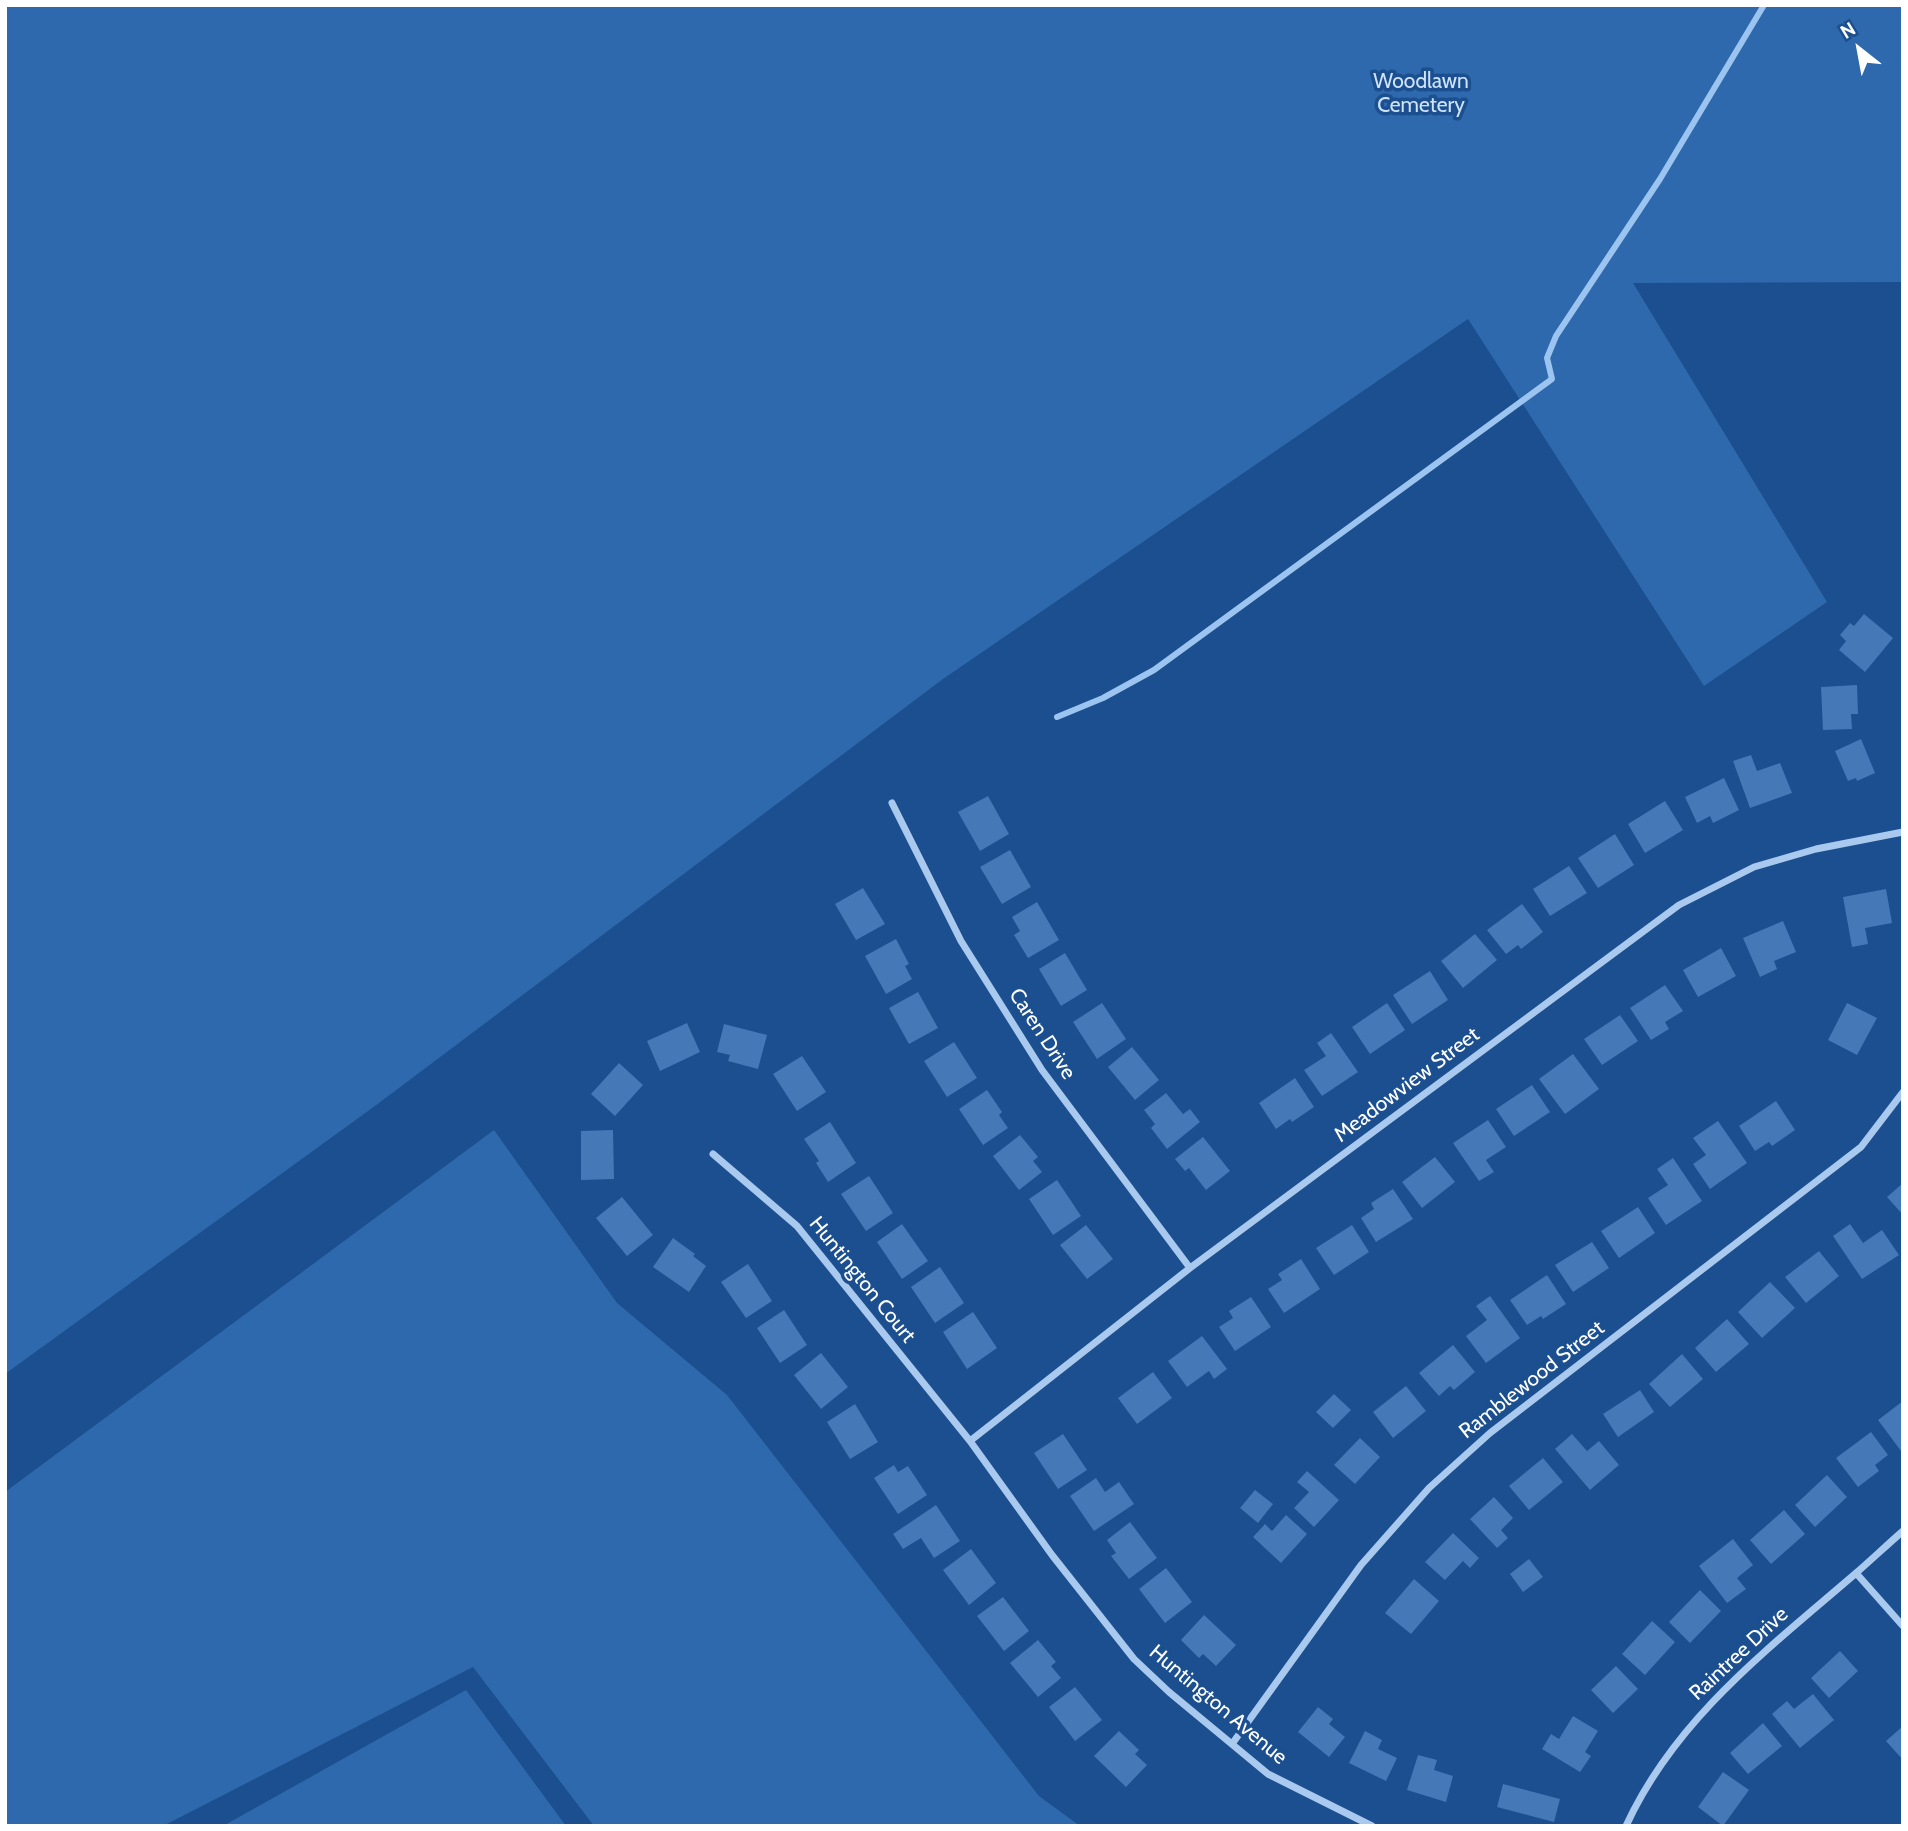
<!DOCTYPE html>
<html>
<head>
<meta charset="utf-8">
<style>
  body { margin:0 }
  #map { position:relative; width:1908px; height:1831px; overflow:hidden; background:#1b4f8f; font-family:Cabin,sans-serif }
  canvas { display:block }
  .frame { position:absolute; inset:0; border:7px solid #fff; pointer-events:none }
  .north { position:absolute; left:1824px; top:14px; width:70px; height:70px; -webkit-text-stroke:5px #1b4f8f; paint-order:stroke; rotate:329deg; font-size:19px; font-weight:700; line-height:28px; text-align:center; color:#fff }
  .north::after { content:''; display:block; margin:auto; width:24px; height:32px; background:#fff; clip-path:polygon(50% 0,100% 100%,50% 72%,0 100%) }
</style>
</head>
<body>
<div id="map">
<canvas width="1908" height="1831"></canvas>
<div class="frame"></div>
<div class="north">N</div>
</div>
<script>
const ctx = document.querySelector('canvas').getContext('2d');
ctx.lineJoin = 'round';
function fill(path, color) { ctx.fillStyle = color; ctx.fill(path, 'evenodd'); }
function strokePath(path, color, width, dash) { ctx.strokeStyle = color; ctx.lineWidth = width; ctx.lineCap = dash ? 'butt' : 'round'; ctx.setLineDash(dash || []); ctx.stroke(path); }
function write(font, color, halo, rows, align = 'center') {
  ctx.font = font + ' Cabin,sans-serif'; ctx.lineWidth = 7; ctx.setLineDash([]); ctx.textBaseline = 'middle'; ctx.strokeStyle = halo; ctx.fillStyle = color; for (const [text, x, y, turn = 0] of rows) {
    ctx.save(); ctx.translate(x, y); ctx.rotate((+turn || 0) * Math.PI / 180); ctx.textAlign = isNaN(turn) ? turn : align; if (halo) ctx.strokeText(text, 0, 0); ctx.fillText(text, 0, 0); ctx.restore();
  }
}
fill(new Path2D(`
  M5 5H1903V282L1633 283 1827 602 1704 686 1468 319 943 679 375 1106 5 1374Z
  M494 1130 617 1303 727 1395 1039 1796 1080 1826H594L473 1667 163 1826H5V1492Z
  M466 1690 566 1826H223Z`), '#2e69ad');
strokePath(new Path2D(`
  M1057 717 1103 698 1154 670 1552 379 1547 358 1556 336 1660 179 1764 5`), '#9cc4f0', 6);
fill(new Path2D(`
  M1864 614 1893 638 1865 672 1839 650 1846 641 1840 635 1850 623 1854 626Z
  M1857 685 1858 714H1851L1852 729 1823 730 1821 687Z
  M1861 739 1875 773 1857 781 1856 778 1848 781 1835 751Z
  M1751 755 1757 771 1780 763 1792 793 1750 808 1733 761Z
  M1724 778 1739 810 1713 823 1710 816 1697 823 1685 797Z
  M988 796 1009 834 980 851 958 812Z
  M1665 801 1683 830 1645 853 1628 824Z
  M1615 834 1634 865 1598 888 1578 858Z
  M1010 850 1031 887 1002 904 980 867Z
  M1569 866 1587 893 1550 916 1533 889Z
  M863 888 885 924 856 940 835 904Z
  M1886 889 1892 923 1865 928 1868 944 1852 947 1843 897Z
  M1037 902 1059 940 1028 958 1014 935 1020 931 1012 917Z
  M1522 904 1543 932 1521 949 1518 945 1506 954 1487 930Z
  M1783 921 1796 952 1774 961 1777 969 1760 977 1743 938Z
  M1475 934 1497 960 1463 988 1441 961Z
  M896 939 909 964 905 966 912 979 886 994 865 956Z
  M1721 948 1736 976 1698 997 1683 970Z
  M1065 953 1087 990 1061 1006 1039 969Z
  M1430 971 1448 1000 1412 1024 1393 995Z
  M1665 985 1683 1011 1665 1022 1669 1029 1651 1040 1630 1008Z
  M918 992 938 1028 909 1044 889 1008Z
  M1102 1003 1126 1039 1097 1059 1073 1022Z
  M1387 1003 1405 1030 1370 1054 1352 1027Z
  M1847 1003 1877 1018 1857 1055 1828 1040Z
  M1620 1015 1638 1041 1602 1065 1584 1039Z
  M687 1023 700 1052 660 1071 647 1041Z
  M724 1024 767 1035 758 1069 728 1061 730 1055 717 1052Z
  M1331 1033 1358 1072 1322 1096 1304 1070 1326 1056 1317 1043Z
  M954 1042 977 1078 947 1097 924 1061Z
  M1132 1047 1159 1080 1135 1100 1108 1067Z
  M1573 1054 1599 1089 1565 1114 1539 1079Z
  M802 1056 826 1092 797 1111 773 1074Z
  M619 1063 643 1085 615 1116 591 1094Z
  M1295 1078 1314 1107 1292 1122 1290 1119 1276 1129 1259 1103Z
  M1532 1085 1550 1112 1514 1136 1496 1109Z
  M987 1090 1002 1112 999 1115 1008 1128 983 1145 959 1109Z
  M1166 1093 1183 1114 1190 1109 1200 1122 1167 1149 1151 1128 1155 1124 1144 1110Z
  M1776 1101 1795 1130 1772 1146 1769 1142 1755 1151 1739 1126Z
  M1488 1120 1506 1147 1486 1160 1494 1172 1479 1181 1453 1143Z
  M1718 1121 1747 1163 1710 1189 1693 1164 1706 1155 1693 1138Z
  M830 1122 856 1163 828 1182 816 1163 819 1161 804 1139Z
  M613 1130 614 1179 581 1180V1131Z
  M1020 1135 1038 1157 1033 1161 1042 1172 1019 1190 993 1156Z
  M1203 1137 1230 1171 1206 1190 1189 1168 1185 1171 1175 1159Z
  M1435 1157 1455 1182 1422 1208 1402 1182Z
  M1673 1158 1702 1201 1666 1225 1648 1198 1668 1185 1657 1169Z
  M869 1176 893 1213 866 1231 841 1194Z
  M1057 1180 1081 1216 1053 1235 1029 1199Z
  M1903 1183V1215L1887 1197Z
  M1393 1189 1413 1219 1376 1242 1361 1218 1374 1209 1371 1203Z
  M622 1197 653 1235 627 1256 596 1218Z
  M1638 1207 1655 1233 1619 1258 1601 1231Z
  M902 1224 928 1261 902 1279 877 1242Z
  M1850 1224 1863 1243 1882 1230 1899 1255 1862 1279 1833 1236Z
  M1086 1225 1113 1259 1087 1279 1060 1245Z
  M1352 1225 1369 1252 1334 1275 1316 1248Z
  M673 1238 695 1254 693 1256 706 1266 689 1292 653 1267Z
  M1592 1242 1609 1268 1573 1292 1555 1265Z
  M1819 1251 1839 1276 1806 1303 1785 1277Z
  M1301 1259 1320 1289 1284 1313 1268 1289 1282 1280 1278 1274Z
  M748 1264 772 1301 746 1318 721 1282Z
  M940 1267 964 1303 935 1323 911 1287Z
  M1547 1275 1566 1304 1543 1319 1541 1316 1527 1325 1510 1300Z
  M1770 1282 1795 1308 1762 1338 1738 1312Z
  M1490 1296 1520 1338 1486 1363 1466 1336 1487 1320 1476 1306Z
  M1251 1297 1271 1327 1235 1351 1219 1327 1233 1318 1229 1311Z
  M784 1310 807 1345 780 1363 757 1328Z
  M973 1312 997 1348 967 1369 943 1332Z
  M1727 1319 1749 1344 1716 1372 1695 1348Z
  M1202 1336 1227 1369 1214 1379 1209 1371 1187 1387 1168 1361Z
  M1453 1345 1475 1372 1454 1390 1450 1386 1439 1396 1419 1373Z
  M821 1353 848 1387 821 1409 794 1375Z
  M1682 1354 1703 1379 1670 1407 1649 1384Z
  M1153 1372 1172 1398 1137 1424 1118 1398Z
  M1406 1386 1426 1411 1393 1438 1373 1412Z
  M1640 1390 1654 1412 1618 1437 1603 1414Z
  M1334 1394 1351 1410 1333 1428 1316 1412Z
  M1903 1401V1449L1901 1451 1878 1420Z
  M855 1404 878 1442 850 1459 827 1422Z
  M1871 1432 1888 1455 1875 1465 1879 1471 1858 1487 1836 1458Z
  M1063 1434 1087 1470 1058 1489 1034 1453Z
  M1572 1434 1587 1451 1599 1441 1619 1465 1590 1490 1555 1449Z
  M1360 1438 1380 1457 1355 1484 1334 1465Z
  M1543 1458 1563 1482 1529 1510 1509 1486Z
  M894 1465 898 1472 908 1466 927 1495 898 1514 874 1478Z
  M1307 1471 1339 1500 1314 1527 1294 1508 1309 1492 1297 1482Z
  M1827 1475 1847 1497 1815 1527 1795 1505Z
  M1096 1478 1105 1492 1119 1482 1134 1504 1094 1531 1070 1496Z
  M1255 1490 1273 1504 1258 1523 1240 1508Z
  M1494 1497 1513 1518 1501 1530 1508 1538 1497 1548 1470 1519Z
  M936 1505 960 1541 934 1558 921 1538 903 1549 893 1534Z
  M1784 1510 1805 1534 1771 1564 1750 1540Z
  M1286 1515 1307 1534 1281 1563 1253 1537 1265 1524 1272 1531Z
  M1130 1522 1157 1558 1129 1579 1111 1556 1116 1553 1107 1540Z
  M1453 1533 1479 1558 1470 1568 1463 1561 1445 1580 1425 1562Z
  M1733 1539 1753 1565 1737 1578 1746 1589 1727 1603 1699 1566Z
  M971 1549 996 1583 969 1605 943 1570Z
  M1529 1559 1543 1577 1523 1592 1510 1574Z
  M1166 1568 1192 1602 1165 1623 1139 1589Z
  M1414 1579 1439 1601 1411 1634 1385 1613Z
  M1700 1590 1721 1611 1690 1643 1669 1622Z
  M1003 1597 1029 1631 1004 1651 977 1616Z
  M1204 1615 1236 1645 1216 1666 1203 1654 1199 1658 1181 1640Z
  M1652 1621 1675 1642 1645 1675 1622 1654Z
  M1038 1640 1056 1662 1051 1666 1061 1678 1038 1697 1010 1663Z
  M1840 1651 1858 1671 1829 1698 1811 1678Z
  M1616 1666 1638 1689 1613 1713 1591 1690Z
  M1075 1687 1102 1720 1075 1741 1049 1707Z
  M1813 1694 1834 1720 1800 1748 1772 1714 1787 1701 1794 1709Z
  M1318 1707 1333 1719 1329 1724 1345 1737 1329 1757 1298 1732Z
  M1573 1716 1598 1731 1585 1752 1591 1756 1580 1772 1542 1749 1551 1734 1559 1739Z
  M1763 1723 1782 1746 1748 1774 1730 1753Z
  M1903 1726V1760L1886 1741Z
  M1119 1731 1139 1750 1135 1754 1147 1765 1126 1787 1094 1756Z
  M1365 1731 1382 1740 1378 1749 1397 1758 1386 1781 1349 1763Z
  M1418 1755 1437 1760 1434 1770 1453 1776 1446 1802 1407 1790Z
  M1723 1772 1749 1790 1723 1826 1698 1807Z
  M1503 1784 1560 1799 1554 1822 1497 1807Z`), '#4478b7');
strokePath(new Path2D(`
  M892 803 961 941 1042 1070 1190 1268
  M713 1154 797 1226 970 1441 1052 1555 1134 1659 1169 1692 1268 1774 1372 1826
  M970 1441 1190 1268 1679 905 1754 867 1816 849 1903 832
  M1856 1573 1903 1626
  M1232 1744 1361 1565 1429 1488 1490 1433 1861 1147 1903 1092
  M1626 1826C1675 1719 1768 1649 1855 1574 1871 1560 1887 1545 1903 1531`), '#a9c9ee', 7);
write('21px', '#cfe3fa', '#1b4f8f', [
  ["Woodlawn",1421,82],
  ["Cemetery",1421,106]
]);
write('21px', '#fff', '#1b4f8f', [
  ["Caren Drive",1042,1034,57],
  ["Meadowview Street",1407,1085,-37],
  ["Huntington Court",862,1280,51],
  ["Ramblewood Street",1532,1380,-38],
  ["Raintree Drive",1739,1654,-43],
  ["Huntington Avenue",1218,1705,40]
]);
</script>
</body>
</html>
